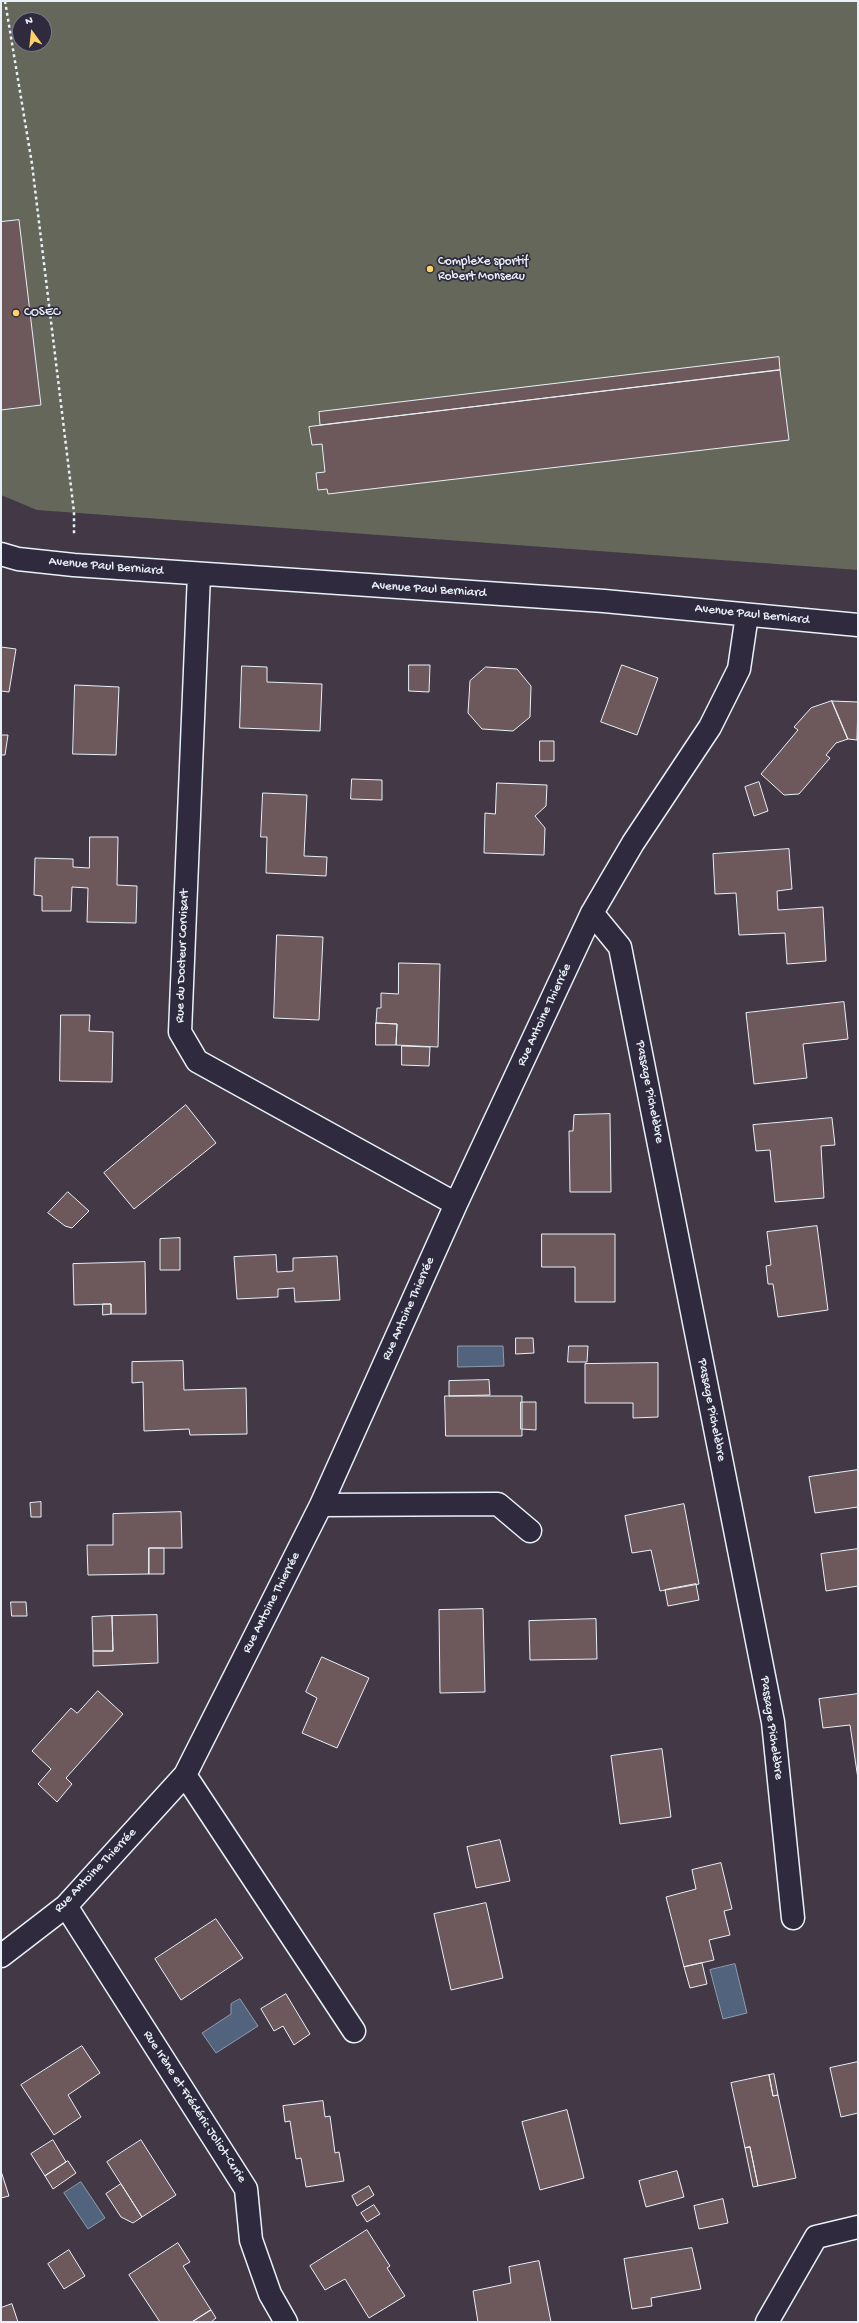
<!DOCTYPE html>
<html>
<head>
<meta charset="utf-8">
<style>
  body { margin:0 }
  #map { position:relative; width:859px; height:2323px; overflow:hidden; background:#423846; font-family:"Gochi Hand",sans-serif }
  canvas { display:block }
  .frame { position:absolute; inset:0; border:2px solid #e8f1f8; pointer-events:none }
  .north { position:absolute; left:12px; top:12px; width:40px; height:40px; box-sizing:border-box; background:#2f2a3d; border:1px solid #797a88; border-radius:50%; rotate:345deg; font-size:11px; font-weight:700; line-height:16px; text-align:center; color:#e8f1f8 }
  .north::after { content:''; display:block; margin:auto; width:14px; height:18px; background:#ffd166; clip-path:polygon(50% 0,100% 100%,50% 72%,0 100%) }
</style>
</head>
<body>
<div id="map">
<canvas width="859" height="2323"></canvas>
<div class="frame"></div>
<div class="north">N</div>
</div>
<script>
const ctx = document.querySelector('canvas').getContext('2d');
ctx.lineJoin = 'round';
function fill(path, color) { ctx.fillStyle = color; ctx.fill(path, 'evenodd'); }
function strokePath(path, color, width, dash) { ctx.strokeStyle = color; ctx.lineWidth = width; ctx.lineCap = dash ? 'butt' : 'round'; ctx.setLineDash(dash || []); ctx.stroke(path); }
function write(font, color, halo, rows, align = 'center') {
  ctx.font = font + ' "Gochi Hand",sans-serif'; ctx.lineWidth = 3.5; ctx.setLineDash([]); ctx.textBaseline = 'middle'; ctx.strokeStyle = halo; ctx.fillStyle = color; for (const [text, x, y, turn = 0] of rows) {
    ctx.save(); ctx.translate(x, y); ctx.rotate((+turn || 0) * Math.PI / 180); ctx.textAlign = isNaN(turn) ? turn : align; if (halo) ctx.strokeText(text, 0, 0); ctx.fillText(text, 0, 0); ctx.restore();
  }
}
fill(new Path2D(`
  M1 1H858V570L37 510 1 495ZM20 20H44V44H20Z`), '#646759');
const water = new Path2D(`
  M458 1346H503L504 1366 458 1367Z
  M735 1964 747 2013 723 2019 710 1970Z
  M240 1999 258 2026 216 2053 202 2033 231 2014V2004Z
  M81 2182 105 2218 88 2229 64 2193Z`);
fill(water, '#52647d');
strokePath(water, '#8e9cae', 1);
const building = new Path2D(`
  M19 220 41 405 1 410V222Z
  M779 357 780 370 320 425 319 412Z
  M780 370 789 440 328 494 327 489 318 490 316 473 325 472 322 444 312 445 309 427Z
  M1 647 16 649 9 692 1 691Z
  M409 665H430L429 692 409 691Z
  M622 665 658 678 637 735 601 722Z
  M242 666 267 667V682L322 684 320 731 240 728Z
  M486 667 517 669 531 686 530 717 513 731 482 729 468 713 470 681Z
  M75 685 119 687 116 755 73 754Z
  M832 701 858 702 857 740 848 739Z
  M832 701 848 739 836 743 826 755 830 758 799 794 784 795 761 774 798 730 794 727 811 708Z
  M1 735H8L5 755H1Z
  M540 741H554V761H540Z
  M352 779 382 780V800L351 799Z
  M759 782 768 811 754 816 745 787Z
  M497 783 547 785 546 806 535 816 545 828 544 855 484 853 485 813 495 814Z
  M263 793 307 795 304 856 327 857 326 876 266 873 267 837H261Z
  M90 837H118L117 885 137 886 136 923 87 922 88 888 72 887 71 911H42V896L34 895 35 858 73 859V867L89 868Z
  M789 849 792 889 777 891 778 910 823 907 826 961 787 964 785 933 739 935 736 893 715 894 713 854Z
  M277 935 323 937 319 1020 274 1018Z
  M399 963 440 964 438 1047 396 1045 397 1024 376 1023 377 1008H381V993L398 994Z
  M844 1002 848 1039 803 1044 807 1078 754 1084 746 1013Z
  M61 1015H90L89 1031 113 1032 112 1082 60 1081Z
  M376 1023 397 1024 396 1045H376Z
  M402 1046 430 1047 429 1066 402 1065Z
  M186 1105 216 1143 134 1209 104 1173Z
  M610 1114 611 1192H570L569 1131H573L574 1115Z
  M832 1118 835 1145 821 1146 824 1198 775 1202 770 1150 756 1151 753 1125Z
  M68 1192 89 1211 72 1228 65 1226 48 1213Z
  M817 1226 828 1310 778 1317 773 1284H768L766 1266 771 1265 767 1232Z
  M542 1234H615V1302H575V1267H542Z
  M180 1238V1270H160V1239Z
  M276 1255 277 1272 293 1271V1258L337 1256 340 1300 295 1302 294 1288 278 1289V1297L237 1299 234 1257Z
  M145 1262 146 1314H111V1304L74 1305 73 1264Z
  M103 1304H111V1314L103 1315Z
  M516 1338H533L534 1353 516 1354Z
  M569 1346H588L587 1362H568Z
  M183 1361 184 1390 246 1388 247 1434 190 1435 189 1429 144 1431 143 1382 132 1383V1362Z
  M658 1363V1417L633 1418V1403H585V1364Z
  M489 1380 490 1395 449 1396V1381Z
  M445 1396H522V1436H446Z
  M521 1402H536V1430L521 1429Z
  M858 1470V1507L815 1513 809 1477Z
  M41 1502V1517H31L30 1503Z
  M684 1504 699 1584 660 1591 651 1550 632 1553 625 1516Z
  M181 1512 182 1548H149V1574L88 1575 87 1545H113V1514Z
  M149 1548H164V1574H149Z
  M858 1549V1586L826 1591 821 1554Z
  M696 1584 699 1600 668 1606 665 1590Z
  M11 1602H26L27 1616H12Z
  M483 1609 485 1692 440 1693 439 1610Z
  M157 1615 158 1663 93 1666V1651H113L112 1616Z
  M112 1616 113 1651H93L92 1617Z
  M596 1619 597 1659 530 1660 529 1621Z
  M322 1657 369 1678 337 1748 302 1733 317 1698 306 1692Z
  M98 1691 123 1714 66 1778 72 1784 57 1802 38 1784 51 1769 32 1751 71 1708 77 1713Z
  M858 1694V1779L850 1725 823 1728 819 1699Z
  M662 1749 671 1817 620 1824 611 1756Z
  M500 1840 510 1881 476 1888 467 1847Z
  M721 1863 732 1909 724 1911 730 1935 709 1940 714 1960 684 1967 666 1897 696 1889 692 1870Z
  M486 1903 503 1978 451 1990 434 1914Z
  M216 1919 243 1958 181 2000 155 1959Z
  M702 1963 707 1984 690 1988 684 1967Z
  M286 1994 310 2034 294 2045 283 2026 274 2031 261 2009Z
  M82 2046 100 2073 68 2095 81 2117 54 2135 21 2085Z
  M858 2062V2113L841 2117 830 2068Z
  M774 2074 778 2095 773 2096 769 2075Z
  M769 2075 773 2096 778 2095 796 2178 758 2186 750 2147 745 2148 731 2083Z
  M323 2101 325 2117 330 2116 335 2153 339 2152 344 2181 306 2187 301 2158 296 2159 290 2121 285 2122 283 2106Z
  M567 2110 584 2178 540 2190 522 2122Z
  M53 2140 66 2162 45 2176 31 2154Z
  M141 2140 176 2195 142 2217 107 2162Z
  M750 2147 758 2186 753 2187 745 2148Z
  M68 2161 76 2173 53 2189 45 2176Z
  M1 2171 9 2196 1 2198Z
  M677 2171 684 2197 646 2207 639 2181Z
  M121 2184 142 2217 133 2223 121 2217 106 2194Z
  M369 2186 374 2195 357 2206 352 2196Z
  M723 2199 728 2223 699 2229 694 2206Z
  M374 2205 380 2214 367 2222 361 2213Z
  M367 2230 390 2266 387 2268 405 2296 369 2318 345 2279 325 2290 310 2266Z
  M178 2243 190 2262 183 2266 211 2310 192 2322H160L129 2275Z
  M692 2248 701 2289 651 2298 652 2306 632 2309 624 2259Z
  M69 2250 85 2276 64 2289 48 2264Z
  M539 2261 551 2322H478L473 2291 511 2283 509 2267Z
  M12 2304 18 2322H1V2308Z
  M211 2310 216 2318 211 2322H192Z`);
fill(building, '#6d595b');
strokePath(building, '#e8f1f8', 1);
const minor = new Path2D(`
  M1 554 18 559 74 565 604 601 858 625
  M199 574 180 1032 197 1061 456 1204
  M592 913 620 947 773 1722 793 1918
  M321 1505 498 1504 530 1531
  M185 1775 354 2031
  M66 1906 246 2189 251 2240 270 2294 286 2322
  M1 1956 66 1906 185 1775 321 1505 456 1204 592 913 633 843 710 727 739 669 747 615
  M767 2322 816 2237 858 2227`);
strokePath(minor, '#e8f1f8', 25);
strokePath(new Path2D(`
  M5 1 32 164 74 512V536`), '#e8f1f8', 2.5, [3, 3]);
strokePath(minor, '#2f2a3d', 22);
for (const [x, y, r, color] of [
  [430,269,4,"#ffd166"],
  [16,313,4,"#ffd166"]
]) { const dot = new Path2D(); dot.arc(x, y, r, 0, 2 * Math.PI); ctx.fillStyle = color; ctx.fill(dot); strokePath(dot, '#2f2a3d', 1.5); }
write('13px', '#e8f1f8', '#2f2a3d', [
  ["Complexe sportif",438,262],
  ["Robert Monseau",438,277],
  ["COSEC",24,313]
], 'left');
write('13px', '#e8f1f8', '#2f2a3d', [
  ["Avenue Paul Berniard",106,567,5],
  ["Avenue Paul Berniard",429,590,4],
  ["Avenue Paul Berniard",752,615,6],
  ["Rue du Docteur Corvisart",183,956,-88],
  ["Rue Antoine Thierrée",545,1015,-65],
  ["Passage Pichelèbre",649,1092,79],
  ["Rue Antoine Thierrée",409,1309,-66],
  ["Passage Pichelèbre",711,1410,79],
  ["Rue Antoine Thierrée",272,1603,-63],
  ["Passage Pichelèbre",771,1728,82],
  ["Rue Antoine Thierrée",96,1871,-46],
  ["Rue Irène et Frédéric Joliot-Curie",194,2107,57]
]);
</script>
</body>
</html>
